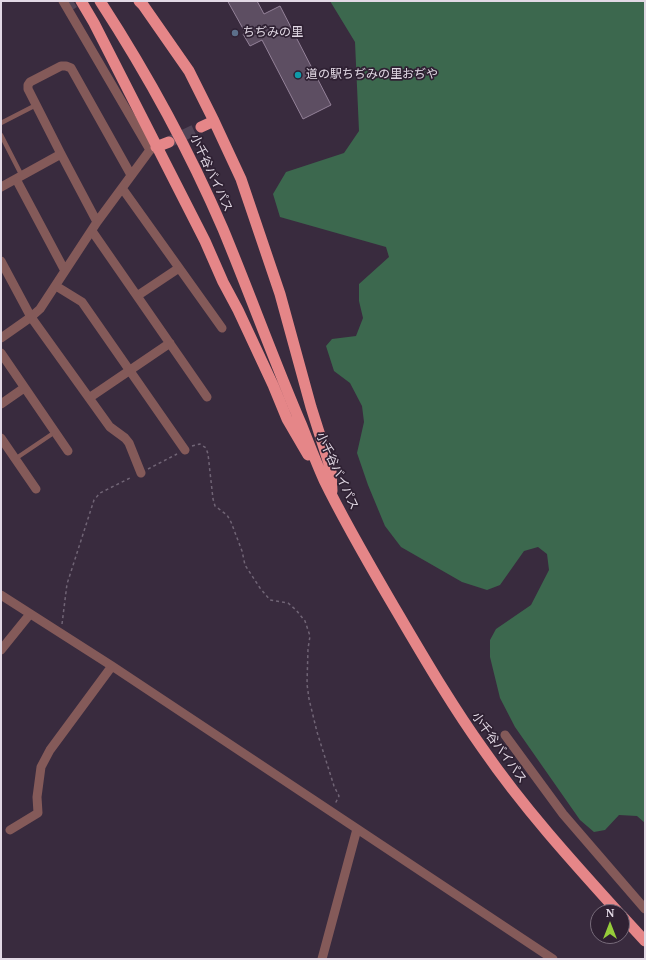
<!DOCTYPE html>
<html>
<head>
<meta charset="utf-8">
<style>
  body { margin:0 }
  #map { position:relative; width:646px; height:960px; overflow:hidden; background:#392b3e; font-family:"Noto Serif",serif }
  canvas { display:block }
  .frame { position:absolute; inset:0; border:2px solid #e2d9e5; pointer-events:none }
  .north { position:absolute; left:590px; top:904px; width:40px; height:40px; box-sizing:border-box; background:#2f2133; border:1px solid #776b7a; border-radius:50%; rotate:0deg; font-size:11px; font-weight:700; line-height:16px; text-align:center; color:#e2d9e5 }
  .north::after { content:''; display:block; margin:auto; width:14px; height:18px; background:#96cc3a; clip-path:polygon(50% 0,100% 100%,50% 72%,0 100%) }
</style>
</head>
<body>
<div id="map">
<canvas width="646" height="960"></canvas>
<div class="frame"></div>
<div class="north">N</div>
</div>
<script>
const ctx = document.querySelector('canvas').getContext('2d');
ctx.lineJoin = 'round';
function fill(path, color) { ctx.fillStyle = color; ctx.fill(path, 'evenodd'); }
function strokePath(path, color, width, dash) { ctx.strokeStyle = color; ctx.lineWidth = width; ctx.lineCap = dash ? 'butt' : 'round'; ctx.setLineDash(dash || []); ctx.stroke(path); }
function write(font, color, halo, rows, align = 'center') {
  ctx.font = font + ' "Noto Serif","Noto Sans JP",serif'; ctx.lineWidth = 3.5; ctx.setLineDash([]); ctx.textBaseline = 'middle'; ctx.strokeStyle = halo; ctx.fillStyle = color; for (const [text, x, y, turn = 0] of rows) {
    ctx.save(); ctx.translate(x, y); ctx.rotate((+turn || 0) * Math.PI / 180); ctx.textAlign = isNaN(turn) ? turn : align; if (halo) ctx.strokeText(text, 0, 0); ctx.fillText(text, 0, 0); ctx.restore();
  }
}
fill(new Path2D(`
  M330 1H645V823L637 816 619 815 605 830 594 832 580 820 515 727 500 698 490 657V640L496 629 531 605 549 570 547 554 538 547 524 551 500 585 487 590 462 582 401 547 385 526 368 485 357 453 364 422 362 406 350 383 334 371 326 346 332 339 356 336 363 318 359 301V284L389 257 386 247 280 217 273 194 286 172 344 153 359 131 355 42Z`), '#3c684e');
const building = new Path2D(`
  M228 1H257L264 14 280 6 331 105 303 119 262 40 250 46 243 34 245 33Z`);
fill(building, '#5d4e62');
strokePath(building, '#948299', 1);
strokePath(new Path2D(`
  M67 8 78 1`), '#524557', 9, [9, 4.5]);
strokePath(new Path2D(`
  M169 142 201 127`), '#524557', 11, [11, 5.5]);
strokePath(new Path2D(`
  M192 446 200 444 206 448 208 454 213 499 215 506 227 515 231 522 242 551 245 565 260 588 270 600 288 603 296 610 305 621 310 636 308 649 307 684 309 699 317 732 334 786 339 796 335 804
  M148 469 177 454
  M62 624 67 584 94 500 100 493 132 477`), '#706475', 1.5, [3, 3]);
strokePath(new Path2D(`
  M1 123 36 105
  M1 135 22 176
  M15 459 55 432`), '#845a59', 4.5);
strokePath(new Path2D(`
  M63 1 150 150
  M16 179 65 271
  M1 187 61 154
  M122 188 222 328
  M97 222 61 154 28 89V85L30 82 61 66H66L71 68 131 175
  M92 231 207 397
  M1 261 31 317 110 427 125 438 129 443 141 473
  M56 286 82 302 185 450
  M137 296 179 268
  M1 338 31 317 40 309 97 222 150 150 156 147
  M1 353 68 451
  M89 398 170 343
  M1 404 24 388
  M1 438 36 489
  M1 595 112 666 553 959
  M1 650 30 614
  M505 735 563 814 645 909
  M10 830 38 813 37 797 41 767 50 750 112 666
  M322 959 357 829`), '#845a59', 9);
strokePath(new Path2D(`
  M81 1 94 23 205 241 223 282 238 310 273 385 287 419 308 455
  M100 1C148 75 188 148 223 229 250 294 274 361 302 426 309 444 316 462 324 480 345 523 369 564 393 605 422 654 450 703 483 749 523 807 571 860 618 912
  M139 1 143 5 189 71 214 121 241 179 280 294 311 407 331 470 332 491
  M201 127 214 121
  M156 147 169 142
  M622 916 645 941`), '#e58688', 11);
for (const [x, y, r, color] of [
  [235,33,4,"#5c6f8a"],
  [298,75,4,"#0f9aa8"]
]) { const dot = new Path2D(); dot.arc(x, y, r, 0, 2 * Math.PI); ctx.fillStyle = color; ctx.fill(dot); strokePath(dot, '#2f2133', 1.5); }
write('12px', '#e2d9e5', '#2f2133', [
  ["ちぢみの里",243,33],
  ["道の駅ちぢみの里おぢや",306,75]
], 'left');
write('12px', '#e2d9e5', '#2f2133', [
  ["小千谷バイパス",211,173,65],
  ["小千谷バイパス",337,471,65],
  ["小千谷バイパス",499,748,54]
]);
</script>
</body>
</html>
